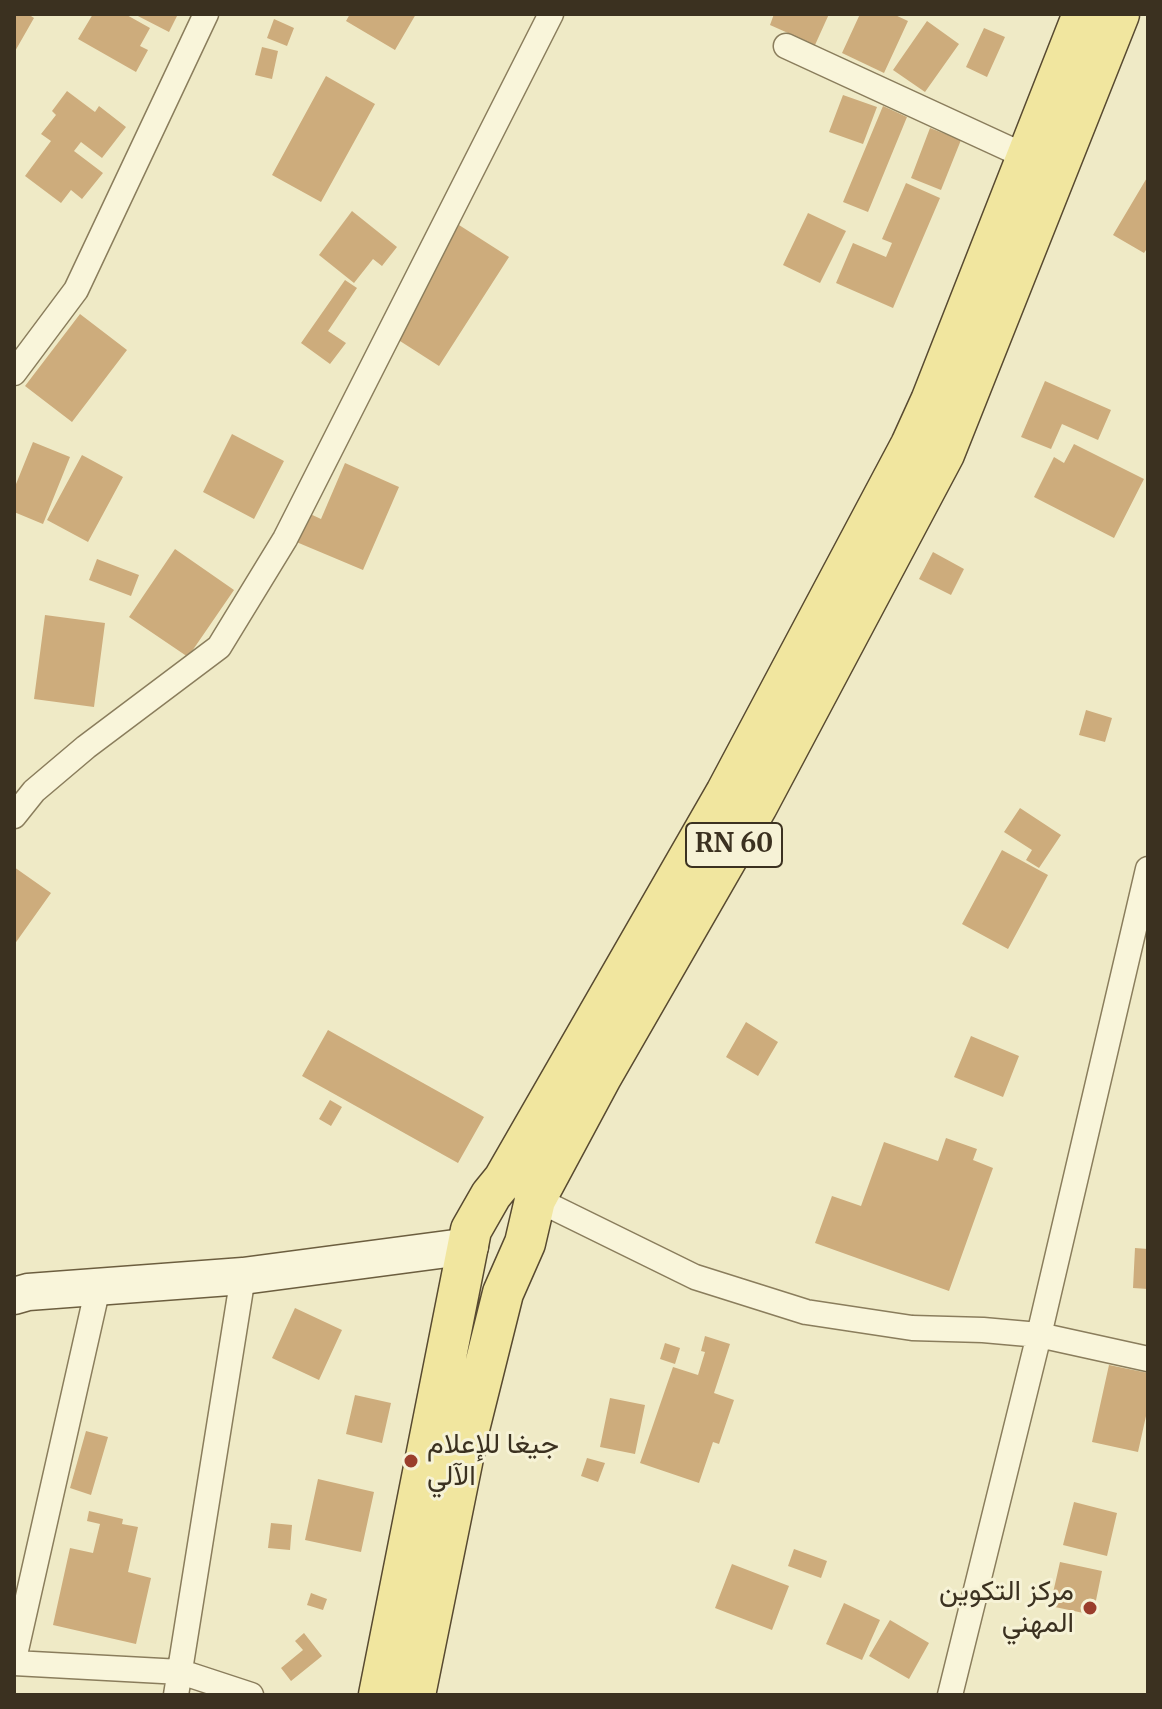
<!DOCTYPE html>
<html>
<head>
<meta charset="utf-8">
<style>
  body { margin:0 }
  #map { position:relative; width:1162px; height:1709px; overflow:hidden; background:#efeac6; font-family:Merriweather,serif }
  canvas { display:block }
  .frame { position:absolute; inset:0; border:16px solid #3b3120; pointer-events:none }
</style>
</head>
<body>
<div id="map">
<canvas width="1162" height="1709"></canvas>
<div class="frame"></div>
</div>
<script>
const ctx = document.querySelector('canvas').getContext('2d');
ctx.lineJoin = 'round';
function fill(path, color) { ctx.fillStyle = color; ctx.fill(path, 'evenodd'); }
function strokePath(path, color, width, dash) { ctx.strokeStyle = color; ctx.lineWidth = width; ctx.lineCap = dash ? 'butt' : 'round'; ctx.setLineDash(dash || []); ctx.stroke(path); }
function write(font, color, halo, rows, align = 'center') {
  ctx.font = font + ' Merriweather,Vazirmatn,serif'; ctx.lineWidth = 6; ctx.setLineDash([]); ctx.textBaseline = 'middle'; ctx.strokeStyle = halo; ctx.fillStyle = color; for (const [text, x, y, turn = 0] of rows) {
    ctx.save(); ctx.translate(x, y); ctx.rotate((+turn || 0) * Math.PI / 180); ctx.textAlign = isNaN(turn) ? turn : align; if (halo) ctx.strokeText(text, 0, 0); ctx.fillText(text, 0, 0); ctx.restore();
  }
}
fill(new Path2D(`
  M14 14H28L34 18 14 53Z
  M93 14H125L150 28 140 46 148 50 136 72 78 39Z
  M134 14H178L169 32Z
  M350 14H416L395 50 346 21Z
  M774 14H829L815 45 770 25Z
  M860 14H893L908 21 884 73 842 53Z
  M274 19 294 28 287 46 267 38Z
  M927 21 959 44 925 92 893 70Z
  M984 28 1005 37 987 77 966 67Z
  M262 47 278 51 272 79 255 75Z
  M326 76 375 104 321 202 272 175Z
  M67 91 95 112 99 106 126 127 102 158 81 142 74 151 103 173 82 199 71 190 61 203 25 176 51 141 41 134 56 115 52 111Z
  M843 95 877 107 863 144 829 132Z
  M883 106 907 117 868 212 843 202Z
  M930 128 961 140 941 190 911 178Z
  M1148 176V247L1144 253 1113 235Z
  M906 183 940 198 893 308 836 283 853 243 886 257 892 243 882 239Z
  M352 211 397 247 382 266 373 259 354 283 319 255Z
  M808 213 846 231 820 283 783 265Z
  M459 225 509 257 439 366 389 334Z
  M345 280 357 288 328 331 346 343 330 364 301 343Z
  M80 314 127 350 72 422 25 386Z
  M1045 381 1111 410 1098 440 1062 424 1051 449 1021 437Z
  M232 434 284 461 254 519 203 492Z
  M33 442 70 457 43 524 14 512V489Z
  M1074 444 1144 479 1114 538 1034 497 1054 457 1064 463Z
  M82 455 123 477 88 542 47 520Z
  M345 463 399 487 363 570 294 541 306 512 321 519Z
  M175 549 234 590 188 657 129 617Z
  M933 552 964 569 951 595 919 579Z
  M97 559 139 575 131 596 89 580Z
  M45 615 105 623 94 707 34 699Z
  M1086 710 1112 718 1105 742 1079 735Z
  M1020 808 1061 835 1039 868 1026 860 1032 850 1004 832Z
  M1002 850 1048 875 1008 949 962 924Z
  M14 867 51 893 14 945Z
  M746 1022 778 1042 758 1076 726 1057Z
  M328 1030 484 1117 458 1163 302 1076Z
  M971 1036 1019 1056 1003 1097 954 1077Z
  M330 1100 342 1107 331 1126 319 1119Z
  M946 1138 977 1149 973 1160 993 1168 949 1291 815 1243 832 1196 861 1206 884 1142 938 1161Z
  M1135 1248 1148 1249V1289L1133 1288Z
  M295 1308 342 1330 319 1380 272 1358Z
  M705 1336 730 1344 714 1393 734 1400 719 1444 713 1442 699 1483 640 1463 673 1367 698 1375 705 1352 701 1351Z
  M665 1343 680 1348 675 1364 660 1359Z
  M1109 1365 1148 1373V1407L1138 1452 1092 1442Z
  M355 1395 391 1403 382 1443 346 1434Z
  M610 1398 645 1405 635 1454 600 1447Z
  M86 1431 108 1437 91 1495 70 1488Z
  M587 1458 605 1463 598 1482 581 1476Z
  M318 1479 374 1492 361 1552 305 1540Z
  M1074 1502 1117 1513 1107 1556 1063 1545Z
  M89 1511 123 1519 122 1524 138 1527 128 1572 151 1578 136 1644 53 1625 70 1548 93 1553 100 1524 87 1521Z
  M271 1523 292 1525 290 1550 268 1548Z
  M794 1549 827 1561 821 1578 788 1566Z
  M1060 1562 1102 1571 1093 1615 1050 1606Z
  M732 1564 789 1586 772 1630 715 1608Z
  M311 1593 327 1599 323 1610 307 1605Z
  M844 1603 880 1620 862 1660 826 1644Z
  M890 1620 929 1643 909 1679 869 1656Z
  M304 1633 322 1656 291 1681 281 1668 303 1650 295 1641Z`), '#cdac7c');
const street = new Path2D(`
  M786 46 1027 157
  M14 373 76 290 206 14
  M14 816 34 791 86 747 219 647 285 539 551 14
  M526 1194 695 1277 806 1312 912 1328 983 1330 1039 1335 1148 1359
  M14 1659 98 1287
  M14 1663 181 1672 251 1695
  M176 1695 243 1276
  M950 1695 1039 1335 1148 869`);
const secondary = new Path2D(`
  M14 1296 28 1292 243 1276 470 1246`);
const primary = new Path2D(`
  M379 1695 471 1230 491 1195 504 1179 726 793 911 445 931 401 1083 14
  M415 1695 468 1433 503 1293 525 1243 535 1200 601 1077 757 806 944 454 1119 14`);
strokePath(street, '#8a7d5c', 27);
strokePath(secondary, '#6c5e3f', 39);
strokePath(primary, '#584a30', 43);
strokePath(street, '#f9f5da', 24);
strokePath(secondary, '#f9f5da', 36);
strokePath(primary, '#f1e69f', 40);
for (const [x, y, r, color] of [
  [411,1461,8,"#9a3e2c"],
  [1090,1608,8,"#9a3e2c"]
]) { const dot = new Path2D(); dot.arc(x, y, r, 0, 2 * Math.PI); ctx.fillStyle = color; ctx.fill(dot); strokePath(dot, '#f6f2d6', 3); }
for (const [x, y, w] of [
  [734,845,96]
]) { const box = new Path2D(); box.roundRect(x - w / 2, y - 22, w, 44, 6); ctx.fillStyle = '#f6f2d6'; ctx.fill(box); strokePath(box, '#3b3120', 2); }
write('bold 26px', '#3b3120', null, [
  ["RN 60",734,845]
]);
write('28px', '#3b3120', '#f6f2d6', [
  ["جيغا للإعلام",427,1445],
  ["الآلي",427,1477],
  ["مركز التكوين",1074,1592,"right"],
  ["المهني",1074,1624,"right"]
], 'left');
</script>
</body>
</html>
